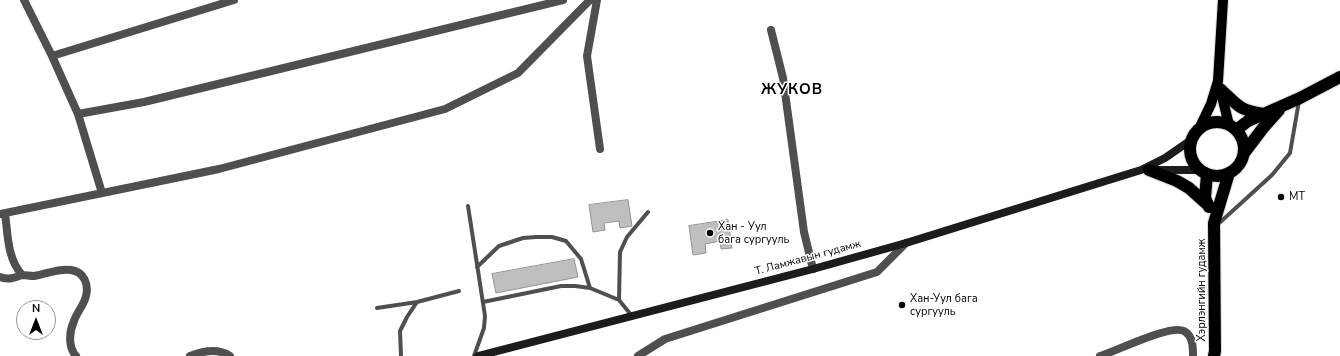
<!DOCTYPE html>
<html>
<head>
<meta charset="utf-8">
<style>
  body { margin:0 }
  #map { position:relative; width:1340px; height:356px; overflow:hidden; background:#fff; font-family:"Nunito Sans",sans-serif }
  canvas { display:block }
  .north { position:absolute; left:16px; top:300px; width:40px; height:40px; box-sizing:border-box; background:#fff; border:1px solid #999; border-radius:50%; rotate:0deg; font-size:11px; font-weight:700; line-height:16px; text-align:center; color:#000 }
  .north::after { content:''; display:block; margin:auto; width:14px; height:18px; background:#000; clip-path:polygon(50% 0,100% 100%,50% 72%,0 100%) }
</style>
</head>
<body>
<div id="map">
<canvas width="1340" height="356"></canvas>
<div class="north">N</div>
</div>
<script>
const ctx = document.querySelector('canvas').getContext('2d');
ctx.lineJoin = 'round';
function fill(path, color) { ctx.fillStyle = color; ctx.fill(path, 'evenodd'); }
function strokePath(path, color, width, dash) { ctx.strokeStyle = color; ctx.lineWidth = width; ctx.lineCap = dash ? 'butt' : 'round'; ctx.setLineDash(dash || []); ctx.stroke(path); }
function write(font, color, halo, rows, align = 'center') {
  ctx.font = font + ' "Nunito Sans",sans-serif'; ctx.lineWidth = 3; ctx.setLineDash([]); ctx.textBaseline = 'middle'; ctx.strokeStyle = halo; ctx.fillStyle = color; for (const [text, x, y, turn = 0] of rows) {
    ctx.save(); ctx.translate(x, y); ctx.rotate((+turn || 0) * Math.PI / 180); ctx.textAlign = isNaN(turn) ? turn : align; if (halo) ctx.strokeText(text, 0, 0); ctx.fillText(text, 0, 0); ctx.restore();
  }
}
const building = new Path2D(`
  M628 200 632 226 620 228 619 221 604 223 605 230 593 232 589 205Z
  M728 220 732 248 721 249 720 241 705 244 706 253 693 255 689 226Z
  M574 259 578 277 496 293 492 274Z`);
fill(building, '#bfbfbf');
strokePath(building, '#939393', 1);
const primary = new Path2D(`
  M1220 88 1229 125
  M1200 127 1211 104 1218 81 1223 0`);
const highway = new Path2D(`
  M1220 89C1239 106 1238 110 1264 114
  M1190 149a27 27 0 1 1 54 0a27 27 0 1 1-54 0Z
  M1236 130 1248 121 1300 98 1340 77
  M1244 153 1263 128 1279 110
  M1149 170 1177 181 1189 188 1208 205
  M1207 174 1205 198 1209 207
  M1214 356 1215 351 1214 223 1229 173`);
strokePath(primary, '#dbdbdb', 12);
strokePath(highway, '#dbdbdb', 14);
strokePath(new Path2D(`
  M468 206 485 316 484 328 474 356
  M1216 226 1272 175 1290 153 1299 101
  M477 267 499 246 523 238 536 237H552L566 241 581 259 590 288
  M619 300 620 252 627 237 648 212
  M483 302 561 286H575L590 288 619 300 632 316
  M377 308 417 302 459 291
  M401 356 400 331 407 317 417 302`), '#4f4f4f', 4);
strokePath(new Path2D(`
  M24 0 52 56 78 114 102 193
  M597 0 587 56 600 149
  M771 30 783 78 804 232 813 269
  M52 56 234 0
  M78 114 144 102 563 0
  M5 213C8 235 7 258 22 275 26 275 30 276 34 276 47 274 59 268 71 270 84 272 89 284 86 296 84 305 77 312 74 321 69 332 68 347 76 356
  M0 214 219 169 445 109 518 73 590 0
  M0 277C8 280 14 278 22 275
  M190 356C203 351 218 348 230 356
  M638 356 665 339 877 272 906 243
  M1100 356C1117 351 1170 324 1184 331 1193 336 1193 347 1193 356`), '#4f4f4f', 8);
strokePath(new Path2D(`
  M1156 170H1200
  M478 356 813 269 906 243 1141 170 1165 158 1191 140`), '#1c1c1c', 8);
strokePath(primary, '#000', 10);
strokePath(highway, '#000', 12);
for (const [x, y, r, color] of [
  [1281,197,4,"#000"],
  [710,233,4,"#000"],
  [902,305,4,"#000"]
]) { const dot = new Path2D(); dot.arc(x, y, r, 0, 2 * Math.PI); ctx.fillStyle = color; ctx.fill(dot); strokePath(dot, '#fff', 1.5); }
write('11px', '#000', '#fff', [
  ["MT",1289,197],
  ["Хан - Уул",718,227],
  ["бага сургууль",718,240],
  ["Хан-Уул бага",910,299],
  ["сургууль",910,312]
], 'left');
write('11px', '#000', '#fff', [
  ["Т. Ламжавын гудамж",808,258,-15],
  ["Хэрлэнгийн гудамж",1202,290,-90]
]);
ctx.letterSpacing = '1px';
write('bold 15px', '#000', '#fff', [
  ["ЖУКОВ",792,90]
]);
ctx.letterSpacing = '0px';
</script>
</body>
</html>
